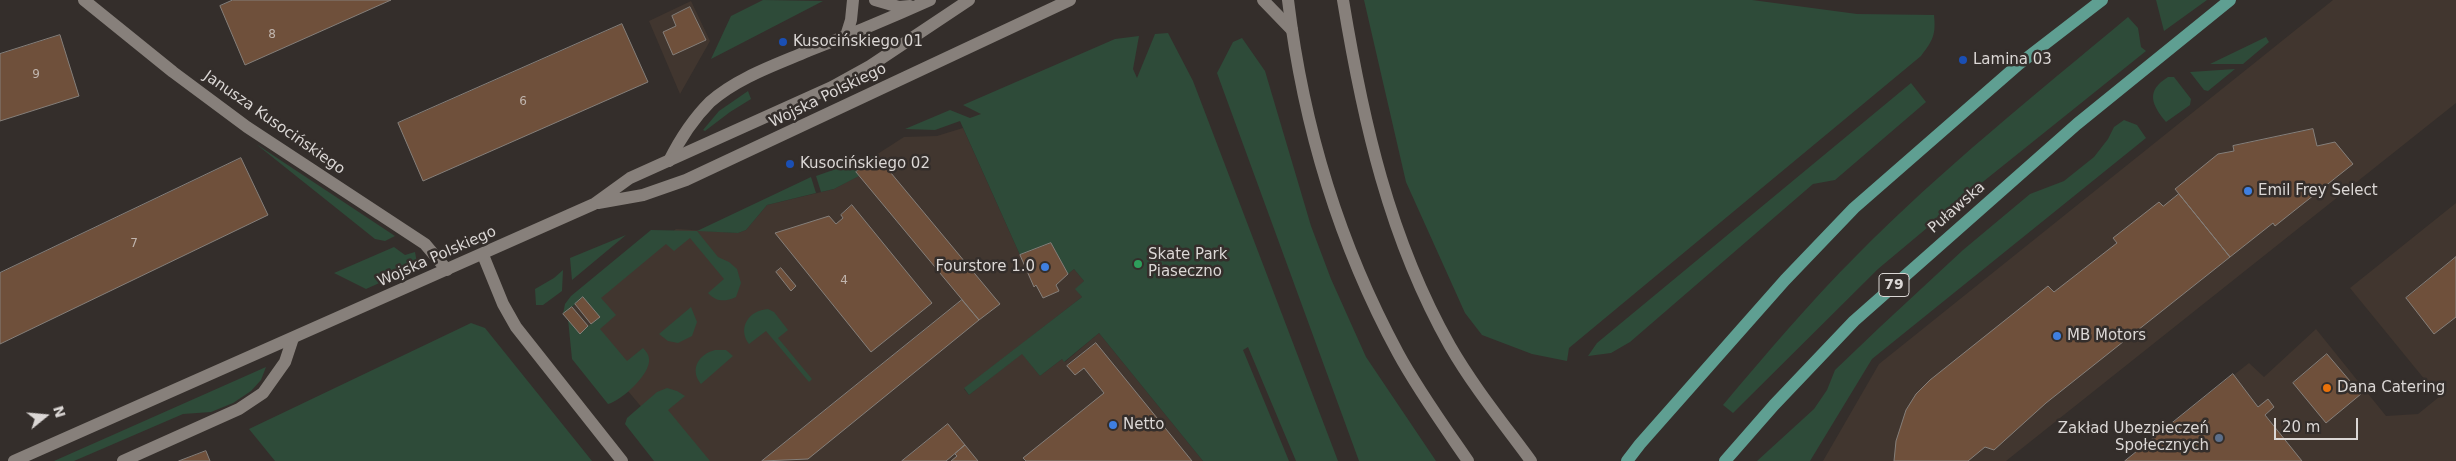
<!DOCTYPE html>
<html>
<head>
<meta charset="utf-8">
<style>
  body { margin:0 }
  #map { position:relative; width:2456px; height:461px; overflow:hidden; background:#342e2b; font-family:"DejaVu Sans",sans-serif }
  canvas { display:block }
  .north { position:absolute; left:20px; top:391px; width:50px; height:50px; -webkit-text-stroke:4px #342e2b; paint-order:stroke; rotate:73deg; font-size:14px; font-weight:700; line-height:20px; text-align:center; color:#dbd7d5 }
  .north::after { content:''; display:block; margin:auto; width:18px; height:22px; background:#dbd7d5; clip-path:polygon(50% 0,100% 100%,50% 72%,0 100%) }
  .scale { position:absolute; left:2274px; top:418px; width:84px; height:22px; box-sizing:border-box; border:2px solid #dbd7d5; border-top:0; padding-left:6px; font-size:15px; line-height:18px; white-space:nowrap; color:#dbd7d5; -webkit-text-stroke:4px #342e2b; paint-order:stroke }
</style>
</head>
<body>
<div id="map">
<canvas width="2456" height="461"></canvas>
<div class="north">N</div>
<div class="scale">20 m</div>
</div>
<script>
const ctx = document.querySelector('canvas').getContext('2d');
ctx.lineJoin = 'round';
function fill(path, color) { ctx.fillStyle = color; ctx.fill(path, 'evenodd'); }
function strokePath(path, color, width, dash) { ctx.strokeStyle = color; ctx.lineWidth = width; ctx.lineCap = dash ? 'butt' : 'round'; ctx.setLineDash(dash || []); ctx.stroke(path); }
function write(font, color, halo, rows, align = 'center') {
  ctx.font = font + ' "DejaVu Sans",sans-serif'; ctx.lineWidth = 5; ctx.setLineDash([]); ctx.textBaseline = 'middle'; ctx.strokeStyle = halo; ctx.fillStyle = color; for (const [text, x, y, turn = 0] of rows) {
    ctx.save(); ctx.translate(x, y); ctx.rotate((+turn || 0) * Math.PI / 180); ctx.textAlign = isNaN(turn) ? turn : align; if (halo) ctx.strokeText(text, 0, 0); ctx.fillText(text, 0, 0); ctx.restore();
  }
}
fill(new Path2D(`
  M2333 0H2456V103L2006 461H1823L1879 364Z
  M691 1 710 41 680 94 649 21Z
  M963 128 1020 255 1051 243 1068 274 1074 269 1084 281 1076 289 1082 297 964 389 969 395 1022 353 1040 376 1062 359 1065 362 1099 333 1203 461H687L563 314 676 229 738 233 746 230 767 205 834 189 858 176 856 172 876 155 904 137 937 136Z
  M2456 203V461H2125L2249 363 2264 377 2316 329 2386 416 2418 414 2439 397 2350 288Z`), '#41362f');
fill(new Path2D(`
  M763 0 823 1 711 59 731 16Z
  M1364 0H1752L1857 14 1934 15C1936 35 1933 40 1921 56L1569 348 1567 361 1532 354 1482 335 1465 313 1406 182Z
  M2156 0H2207L2164 31Z
  M2128 17 2138 28 2141 47 2146 51 1964 197 1878 269 1733 413 1723 405C1766 354 1810 302 1857 255 1942 169 2036 94 2128 17Z
  M1168 33 1193 81 1338 461H1296L1248 347 1243 350 1289 461H1203L1099 333 1064 362 1062 359 1040 376 1022 354 969 395 964 388 1082 297 1075 289 1084 281 1074 269 1068 274 1051 243 1020 255 960 121 935 130 905 129 950 110 970 118 981 114 963 105 1115 39 1139 36 1133 69 1137 78 1155 34Z
  M2266 37 2269 42 2243 64H2210Z
  M1242 38 1265 71 1311 226 1331 279 1366 357 1436 461H1359L1217 73 1233 42Z
  M2235 69 2208 91 2204 90 2190 72Z
  M2168 77H2174L2191 99 2190 105 2166 122C2152 105 2145 91 2168 77Z
  M1911 83 1926 102 1835 180 1813 184 1630 342 1611 353 1588 356 1597 343Z
  M748 91 751 99 730 112 705 131 703 130 719 111Z
  M2124 120 2137 125 2146 138 1872 359 1810 461H1757L1814 409 1827 390 1835 370 1880 327 1963 250 2030 194 2064 181 2094 157 2108 139 2114 127Z
  M256 144 395 236 385 241 375 239Z
  M876 155 856 172 859 176 834 189 821 192 816 176Z
  M811 177 816 193 767 205 746 230 738 233 697 231 718 257 729 262 737 269 741 283 736 297C725 302 716 302 708 293L724 279 690 238 674 251 666 244 601 298 616 315 600 329 627 361 643 348C646 351 649 355 649 359 651 374 621 401 608 404L572 359 568 319 580 333 599 317 583 298 563 314 565 304 571 296 651 230 697 231Z
  M626 235 572 280 570 258Z
  M394 247 405 255 415 252 417 263 413 268 366 289 334 273Z
  M563 270 562 291 543 305H536L535 289 554 278Z
  M691 307 697 322 692 336 678 343 668 341 659 334Z
  M768 309 774 312 788 330 778 338 812 379 809 382 766 331 749 344C737 328 749 310 768 309Z
  M471 323 485 328 592 461H275L249 429Z
  M715 350H726L733 356 701 384C689 369 699 354 715 350Z
  M266 367 261 380 251 391 233 403 211 412 183 414 74 461H54Z
  M667 388 677 391 685 396 668 410 710 461H654L625 424 627 418 657 392Z`), '#2e4b39');
const building = new Path2D(`
  M233 0H391L245 65 220 6Z
  M690 7 706 40 673 55 663 32 676 26 672 16Z
  M622 24 648 82 423 181 398 123Z
  M60 35 79 96 0 121V54Z
  M2313 129 2317 146 2335 142 2353 164 2275 226 2273 223 2230 257 2175 189 2218 154 2234 151 2233 146Z
  M876 155 1000 304 979 320 856 172Z
  M241 158 268 215 0 344V273Z
  M2179 194 2230 257 2046 403 1994 450 1985 447 1968 461H1894L1896 441 1906 410 1916 394 1930 380 2048 286 2054 292 2117 243 2113 238 2159 202 2163 206Z
  M852 205 932 303 871 352 775 233 829 216 836 224 843 218 841 215Z
  M1051 243 1068 274 1056 285 1059 291 1043 298 1036 285 1034 287 1020 255Z
  M2456 257V317L2434 334 2406 298Z
  M781 268 796 286 791 291 776 272Z
  M583 297 600 317 591 324 575 304Z
  M962 300 979 320 808 459 762 461Z
  M572 307 588 326 580 334 563 314Z
  M1096 343 1192 461H1026L1023 458 1104 393 1084 368 1075 375 1067 366Z
  M2327 354 2361 394 2326 423 2293 383Z
  M2233 374 2258 407 2268 399 2274 407 2265 415 2302 461H2125Z
  M948 424 965 445 946 461H902Z
  M965 445 978 461H951L957 456 955 454Z
  M206 451 210 461H179Z`);
fill(building, '#6f503b');
strokePath(building, '#857f7a', 1);
strokePath(new Path2D(`
  M84 0 173 72 247 127 425 244 447 270
  M875 0 899 7 910 6
  M846 36 851 20 853 0
  M669 161C679 141 694 118 710 102 737 78 775 65 808 51 849 35 890 18 930 0
  M483 255 503 304 516 327 622 461
  M123 461 239 409 263 393 285 362 293 338`), '#87807b', 12);
strokePath(new Path2D(`
  M1263 0 1292 30
  M598 203 643 195 686 180 1070 0
  M14 461 594 204 630 178 832 87 870 66 969 0`), '#87807b', 12);
strokePath(new Path2D(`
  M1288 0C1303 124 1338 242 1398 353 1418 390 1444 426 1468 461
  M1343 0C1363 121 1389 238 1450 346 1473 386 1503 423 1531 461`), '#87807b', 12);
strokePath(new Path2D(`
  M1627 461 1640 444 1785 280 1854 208 2019 64 2102 0
  M1725 461 1774 405 1854 321 2077 124 2230 0`), '#5f9f92', 12);
for (const [x, y, r, color] of [
  [783,42,5,"#1a4fb4"],
  [1963,60,5,"#1a4fb4"],
  [790,164,5,"#1a4fb4"],
  [2248,191,5,"#3f7fe0"],
  [1138,264,5,"#2e9e5b"],
  [1045,267,5,"#3f7fe0"],
  [2057,336,5,"#3f7fe0"],
  [2327,388,5,"#e8710a"],
  [1113,425,5,"#3f7fe0"],
  [2219,438,5,"#5c6f8a"]
]) { const dot = new Path2D(); dot.arc(x, y, r, 0, 2 * Math.PI); ctx.fillStyle = color; ctx.fill(dot); strokePath(dot, '#342e2b', 2); }
write('12px', '#c0b5ae', null, [
  ["8",272,35],
  ["9",36,75],
  ["6",523,102],
  ["7",134,244],
  ["4",844,281]
]);
for (const [x, y, w] of [
  [1894,285,30]
]) { const box = new Path2D(); box.roundRect(x - w / 2, y - 11.5, w, 23, 4); ctx.fillStyle = '#342e2b'; ctx.fill(box); strokePath(box, '#dbd7d5', 1); }
write('bold 14px', '#dbd7d5', null, [
  ["79",1894,285]
]);
write('15px', '#dbd7d5', '#342e2b', [
  ["Kusocińskiego 01",793,42],
  ["Lamina 03",1973,60],
  ["Kusocińskiego 02",800,164],
  ["Emil Frey Select",2258,191],
  ["Skate Park",1148,255],
  ["Piaseczno",1148,272],
  ["Fourstore 1.0",1035,267,"right"],
  ["MB Motors",2067,336],
  ["Dana Catering",2337,388],
  ["Netto",1123,425],
  ["Zakład Ubezpieczeń",2209,429,"right"],
  ["Społecznych",2209,446,"right"]
], 'left');
write('15px', '#dbd7d5', '#342e2b', [
  ["Wojska Polskiego",828,96,-26],
  ["Janusza Kusocińskiego",274,123,35],
  ["Puławska",1957,208,-41],
  ["Wojska Polskiego",437,257,-24]
]);
</script>
</body>
</html>
